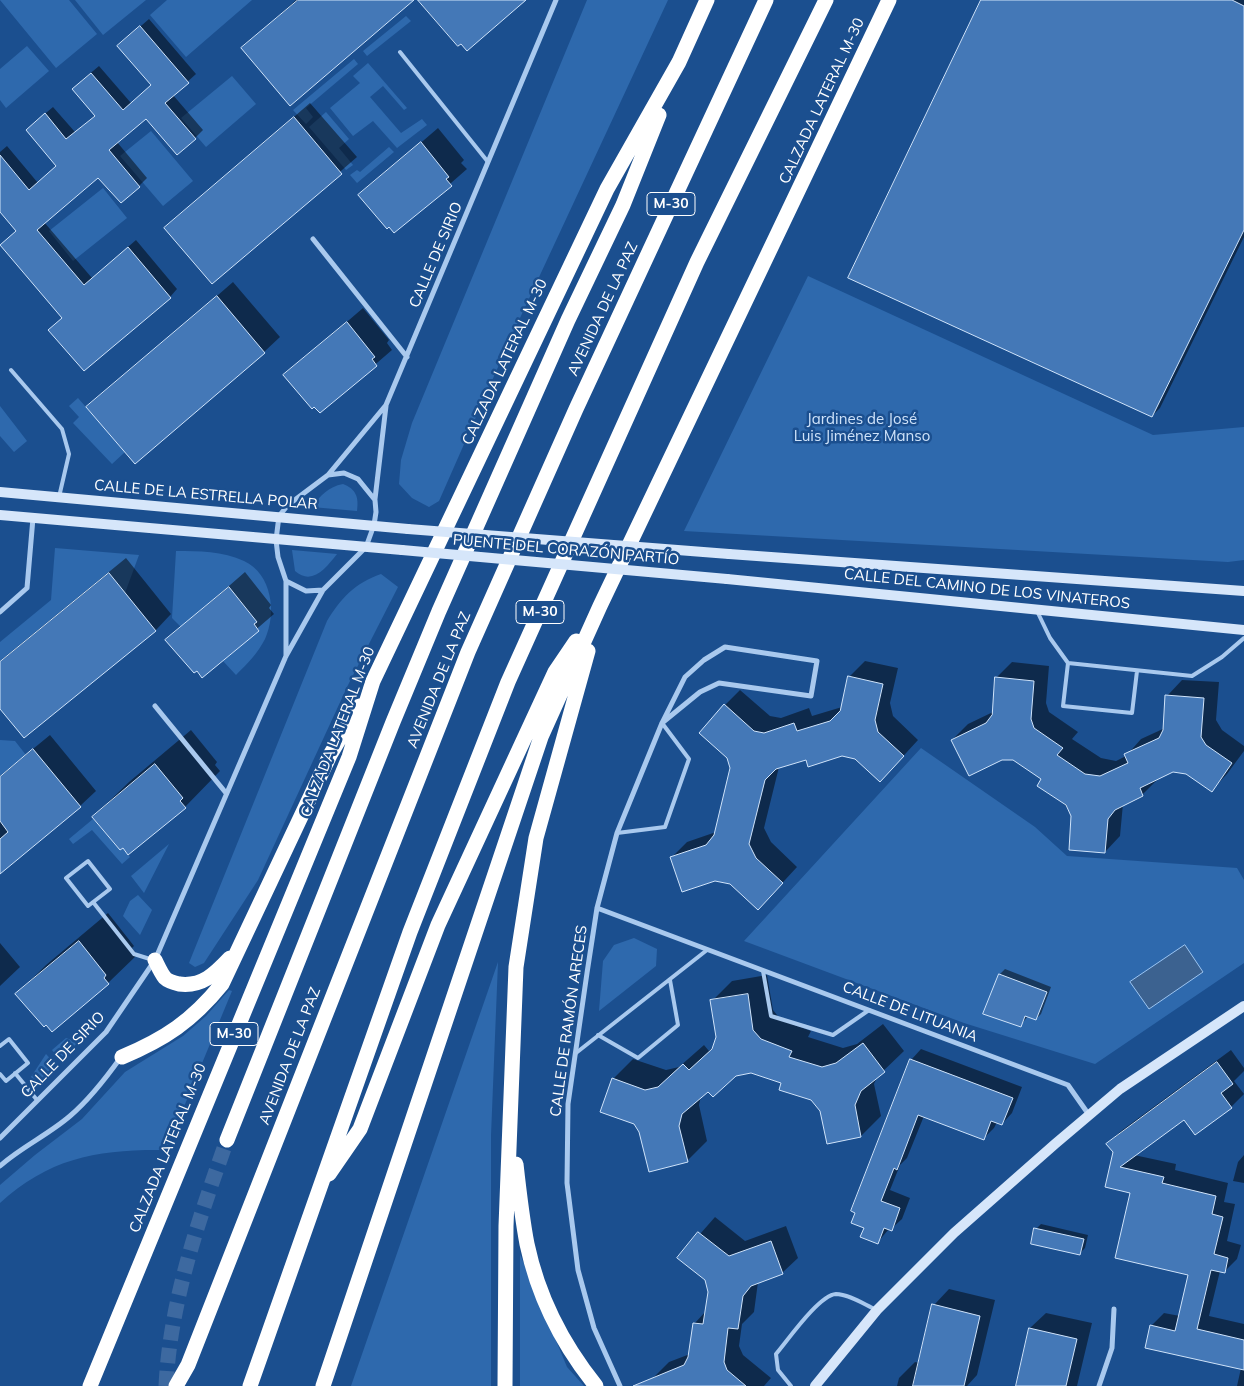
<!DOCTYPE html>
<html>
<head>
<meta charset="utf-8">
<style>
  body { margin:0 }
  canvas { display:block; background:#1b4f8f }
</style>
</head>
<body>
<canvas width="1244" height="1386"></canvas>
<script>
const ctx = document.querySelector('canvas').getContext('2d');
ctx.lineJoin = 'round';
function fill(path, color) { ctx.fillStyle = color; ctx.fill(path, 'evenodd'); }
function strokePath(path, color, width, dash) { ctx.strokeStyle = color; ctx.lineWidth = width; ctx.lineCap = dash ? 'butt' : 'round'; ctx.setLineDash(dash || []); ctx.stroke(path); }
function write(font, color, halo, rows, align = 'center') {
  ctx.font = font + ' Mulish,sans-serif'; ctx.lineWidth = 5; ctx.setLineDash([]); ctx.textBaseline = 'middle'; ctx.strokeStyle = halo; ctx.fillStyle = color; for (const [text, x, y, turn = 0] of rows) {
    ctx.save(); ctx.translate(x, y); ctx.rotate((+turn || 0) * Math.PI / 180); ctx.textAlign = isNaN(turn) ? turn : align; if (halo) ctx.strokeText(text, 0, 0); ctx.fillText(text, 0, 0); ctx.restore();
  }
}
fill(new Path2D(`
  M0 0H69L97 34 56 68Z
  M75 0H146L103 35Z
  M167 0H252L186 57 150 15Z
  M587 0H668L513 333 439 501 429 507 412 498 399 484 401 460 412 423Z
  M406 16 411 21 367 56 363 51Z
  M27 46 49 71 6 108 0 100V69Z
  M354 59 358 64 306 108 313 117 306 124 293 110Z
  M368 63 407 108 404 110 383 86 370 97 401 133 422 119 427 125 397 148 373 121 353 136 330 108 360 83 353 76Z
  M232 76 256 104 206 147 181 118Z
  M326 112 349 139 339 148 353 165 346 170 309 127Z
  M151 131 193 181 163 206 120 156Z
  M389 147 394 152 357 183 350 175 357 170 360 172Z
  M103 188 127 218 73 261 49 231Z
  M808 276 1153 435 1244 427V560L1228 562 684 531Z
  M78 398 125 452 112 464 73 423 79 417 69 406Z
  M0 406 27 441 14 452 0 436Z
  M343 484C356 489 359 497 357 511L312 507C321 495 328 487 343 484Z
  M55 548 139 555 125 593 109 573 0 662V642L51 600Z
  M292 550 337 554C326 568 312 586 295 571Z
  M176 551C198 551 223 551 244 561 272 574 277 613 265 639 258 653 247 664 236 675L223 661 259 630 254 624 256 621 229 587 181 627 172 618Z
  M381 574 398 587 348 685 258 880 204 963 195 967 189 963 193 953 327 621C341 598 355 583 381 574Z
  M0 740 15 741 26 755 0 777Z
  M921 748 1035 827 1067 856 1237 868 1244 880V963L1095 1064 964 1023 744 941Z
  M93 819 120 850 123 848 130 857 122 864 92 830 73 844 69 839Z
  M169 844 144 893 131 876Z
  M138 895 152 910 140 935 123 916 130 901Z
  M634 938 657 949 656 966 599 1011 603 961 614 945Z
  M498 962 491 1135V1386H351Z
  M229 990 232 991 166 1150C100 1149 50 1157 0 1203V1185L35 1155 82 1119 125 1072 183 1036 206 1016Z
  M91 1024 94 1027 60 1060 52 1050 66 1038 74 1041Z
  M46 1054 56 1065 37 1084 31 1077Z
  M520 1254 567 1367 584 1386H520Z`), '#2e69ad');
const water = new Path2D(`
  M1185 945 1203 972 1149 1009 1130 982Z`);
fill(water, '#3c6290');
strokePath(water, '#9cc4f0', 1);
fill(new Path2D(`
  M296 0H412L243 49Z
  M982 0H1244V237L1160 408 1152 416Z
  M149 19 196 74 173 95 203 130 195 138 146 117 117 142 147 178 139 186 98 176 44 222 92 278 136 240 177 289 170 297 63 317 17 230 0 210V152L7 146 38 183 57 166 35 122 53 107 75 132 96 115 81 81 99 66 131 103 152 85 127 38Z
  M310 103 357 157 212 283 166 228Z
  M438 128 464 160 461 163 467 169 395 232 360 195Z
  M233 282 280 337 264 352 88 408Z
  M363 308 389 340 387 343 392 350 320 412 285 375Z
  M126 558 171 614 156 630 25 737 0 707V661Z
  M245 572 271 605 269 608 274 614 202 676 167 640Z
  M865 661 898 668 890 703 893 716 918 740 896 764 842 755 806 758 779 767 764 828 771 842 797 867 773 893 731 883 672 857 687 842 716 832 731 768 725 705 740 690 770 716 781 718 809 708 812 716 842 707 849 677Z
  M1012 662 1049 666 1046 703 1049 712 1078 732 1072 739 1101 758 1116 761 1126 756 1141 739 1165 728 1167 696 1182 680 1219 682 1216 720 1222 730 1244 746V751L1227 774 1212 790 1187 772 1172 771 1158 779 1142 795 1123 804 1120 836 1105 852 1043 779 1014 759 952 740 968 724 993 712 996 678Z
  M191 730 217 762 215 765 220 771 185 807 93 817 129 782Z
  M50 735 96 791 80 806 0 872V776Z
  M108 913 134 946 132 948 137 955 108 983 17 994 46 965Z
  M0 943 20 967 0 986Z
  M1005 969 1051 987 1041 1014 1036 1019 1028 1016 1020 1026 985 1013 1000 974Z
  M767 975 773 1010 781 1020 811 1031 808 1037 843 1048 857 1044 883 1024 904 1051 877 1077 874 1084 881 1116 861 1136 828 1143 821 1111 812 1099 783 1082 751 1072 736 1075 701 1096 699 1105 707 1141 687 1161 613 1079 633 1059 666 1070 679 1067 704 1045 709 1051 714 1046 717 1037 712 1001 732 981Z
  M921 1049 1022 1087 1012 1113 1002 1124 997 1122 994 1128 984 1138 924 1116 907 1158 900 1165 890 1190 910 1198 902 1219 891 1229H889L877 1243 862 1237 911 1060Z
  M1231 1050 1244 1068V1071L1234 1081 1244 1094 1231 1107 1184 1118 1134 1155 1176 1164 1175 1170 1228 1183 1224 1202 1235 1204 1227 1241 1241 1245 1237 1259 1224 1272 1220 1271 1209 1316 1244 1324V1386H1237L1241 1368 1151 1326 1164 1313 1180 1316 1190 1274 1132 1192 1107 1186 1114 1152 1108 1144 1121 1131Z
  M1244 1155V1183L1233 1181 1238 1162Z
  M715 1217 745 1241 786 1226 798 1258 782 1273 758 1282 754 1312 742 1324 739 1346 743 1355 771 1378 764 1386H656L653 1378 669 1362 690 1354 694 1324 706 1311 709 1292 706 1280 679 1258Z
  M1041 1224 1088 1235 1085 1248 1080 1253 1036 1229Z
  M949 1289 995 1300 977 1375 967 1386H897L899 1378 915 1362 920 1363 934 1305Z
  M1046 1313 1092 1323 1077 1386H1017L1030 1328Z`), '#0007');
const building = new Path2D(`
  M298 0H414L290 106 241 48Z
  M418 0H526L467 51 461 44 458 46Z
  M981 0H1232L1244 6V230L1152 417 848 278Z
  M140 26 189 83 165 103 196 139 177 155 146 119 109 150 140 187 121 203 98 178 37 230 84 285 128 247 171 298 84 371 48 330 62 318 0 245 16 231 0 212V155L29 190 56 166 26 130 45 113 66 139 95 116 72 89 91 73 123 110 151 85 117 46Z
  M294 117 342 174 212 284 164 228Z
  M421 142 449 177 446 179 452 186 394 233 389 227 387 229 358 195Z
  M217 296 265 353 135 464 86 407Z
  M347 322 375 357 372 359 377 366 320 413 314 407 312 409 283 375Z
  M109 573 156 631 24 738 0 709V662Z
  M229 587 257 622 254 624 259 631 202 678 197 671 194 673 165 640Z
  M848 676 883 684 875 720 878 732 904 756 880 782 855 759 842 756 808 767 806 760 776 769 765 780 749 844 756 858 783 883 758 910 730 884 715 881 682 892 670 857 706 845 714 835 730 768 727 758 699 733 724 704 754 731 764 733 794 723 797 731 830 721 840 711Z
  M995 677 1034 681 1031 719 1034 728 1063 748 1057 755 1085 774 1100 776 1128 763 1124 754 1159 738 1163 730 1165 695 1204 698 1201 737 1206 745 1232 763 1212 792 1186 774 1173 772 1140 788 1143 796 1115 810 1108 819 1105 853 1069 850 1071 816 1066 805 1037 786 1041 779 1013 760H1002L969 776 951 740 986 723 992 715Z
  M33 749 81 807 0 874V839L8 832 0 821V777Z
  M155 764 183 798 180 801 186 808 128 855 123 848 120 850 92 817Z
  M79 941 106 975 104 978 109 984 52 1032 46 1025 44 1027 15 994Z
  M999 974 1047 992 1036 1020 1025 1016 1021 1027 983 1014Z
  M748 994 753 1030 761 1039 792 1051 789 1057 822 1067 836 1063 863 1043 885 1072 861 1091 855 1105 861 1137 827 1144 820 1111 811 1100 779 1090 781 1083 751 1073 736 1076 713 1097 708 1092 682 1114 679 1126 688 1162 649 1172 639 1132 634 1124 600 1112 612 1078 645 1090 658 1087 683 1064 689 1070 712 1049 716 1037 710 1000Z
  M910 1059 1013 1098 1002 1125 991 1121 984 1140 918 1115 897 1170 894 1168 881 1201 900 1208 892 1231 884 1228 878 1244 860 1237 864 1228 851 1223 855 1213 851 1211Z
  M1217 1062 1233 1084 1221 1093 1232 1108 1195 1135 1184 1120 1120 1167 1164 1177 1162 1183 1216 1196 1212 1214 1223 1217 1214 1254 1228 1258 1225 1273 1211 1270 1197 1329 1244 1340V1370L1145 1348 1150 1325 1175 1331 1188 1275 1115 1258 1130 1193 1105 1187 1113 1152 1106 1144Z
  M1034 1228 1084 1239 1080 1255 1031 1244Z
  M698 1232 729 1256 771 1241 783 1274 751 1286 743 1296 738 1329 728 1328 724 1362 727 1370 746 1386H633L684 1365 688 1357 693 1323 703 1324 708 1292 705 1280 677 1258Z
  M932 1304 980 1316 964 1386H913Z
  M1029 1328 1077 1339 1066 1386H1016Z`);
fill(building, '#4478b7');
strokePath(building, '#cfe3fa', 1);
strokePath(new Path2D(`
  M166 1386C170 1301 199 1219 227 1140`), '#3d69a0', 15, [15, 8]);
strokePath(new Path2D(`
  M400 52 488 162
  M11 370 62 429 69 454 59 497
  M1037 611 1050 638 1068 663 1192 676 1222 657 1244 638
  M1068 663 1063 706 1132 713 1137 671
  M617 833 665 827 689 759 662 723
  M88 861 110 889 88 906 66 878Z
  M93 902 134 954 153 960
  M763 971 771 1016 833 1035 869 1010
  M598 1035 638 1058 678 1025 670 980
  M0 1046 9 1039 28 1063 6 1081 0 1074
  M576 1053 707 950
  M15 1073 37 1100
  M791 1386 778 1370 776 1354C788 1340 819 1295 836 1294 849 1294 865 1305 877 1310`), '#a9c9ee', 4);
strokePath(new Path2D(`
  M313 239 407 357
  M328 475 386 405 556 0
  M375 499 386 406
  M286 581 306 591 323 590
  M0 612 27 588 33 518
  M155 706 226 793
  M597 908 1068 1085 1089 1115
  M0 1138 106 1032 155 960 286 656 323 590 366 547 374 525 376 512 375 500 358 479 344 473 328 475 288 505 279 516 276 540 278 557 286 581V656
  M0 1166C21 1147 48 1135 70 1116 90 1099 106 1078 121 1057
  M620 1386 594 1328 578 1270 567 1183 568 1104 587 973 597 908 617 833 662 723 685 677 704 660 725 647 817 661 811 696 719 683 700 692 662 723
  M1099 1386 1112 1348 1114 1309`), '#a9c9ee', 5);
strokePath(new Path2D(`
  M0 492 408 529
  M0 515 402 550
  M729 554 1244 591
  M727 579 1244 630
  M815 1386 877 1310 954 1233 1055 1144 1120 1089 1244 1006`), '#d6e6fa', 10);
strokePath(new Path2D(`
  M155 960C158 966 161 973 165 978 168 981 175 983 179 984 202 987 215 974 230 958
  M122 1057C165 1039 192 1021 222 984L330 755 359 706
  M227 1140 393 722 439 611 568 320 623 205 659 115
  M516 1164C519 1191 522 1218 527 1244 538 1296 563 1345 596 1386
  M329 1174 360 1129 438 925 555 672 576 641
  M90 1386 349 757 373 681 607 189 679 62 707 0
  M176 1386 188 1365 468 652 576 409 766 0
  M250 1386 410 932 508 682 697 262 826 0
  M323 1386 541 737 600 606 889 0
  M505 1386 506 1226 516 967 536 838 588 651`), '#fff', 15);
strokePath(new Path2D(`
  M408 529 729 554
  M402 550 727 579`), '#d6e6fa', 10);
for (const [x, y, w] of [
  [671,204,48],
  [540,612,48],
  [234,1034,48]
]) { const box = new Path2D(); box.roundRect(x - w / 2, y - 11.5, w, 23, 4); ctx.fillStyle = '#1b4f8f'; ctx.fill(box); strokePath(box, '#fff', 1); }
write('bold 14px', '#fff', null, [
  ["M-30",671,204],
  ["M-30",540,612],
  ["M-30",234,1034]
]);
write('15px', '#fff', '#1b4f8f', [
  ["CALZADA LATERAL M-30",822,101,-65],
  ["CALLE DE SIRIO",436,255,-67],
  ["AVENIDA DE LA PAZ",603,309,-65],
  ["CALZADA LATERAL M-30",505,362,-65],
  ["CALLE DE LA ESTRELLA POLAR",206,495,5],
  ["PUENTE DEL CORAZÓN PARTÍO",566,550,5],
  ["CALLE DEL CAMINO DE LOS VINATEROS",987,589,6],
  ["AVENIDA DE LA PAZ",439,680,-68],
  ["CALZADA LATERAL M-30",338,732,-69],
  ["CALLE DE LITUANIA",910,1012,21],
  ["CALLE DE RAMÓN ARECES",569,1021,-82],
  ["CALLE DE SIRIO",63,1055,-46],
  ["AVENIDA DE LA PAZ",290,1056,-69],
  ["CALZADA LATERAL M-30",168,1148,-68]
]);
write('15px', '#cfe3fa', '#1b4f8f', [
  ["Jardines de José",862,419],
  ["Luis Jiménez Manso",862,436]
]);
</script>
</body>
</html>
